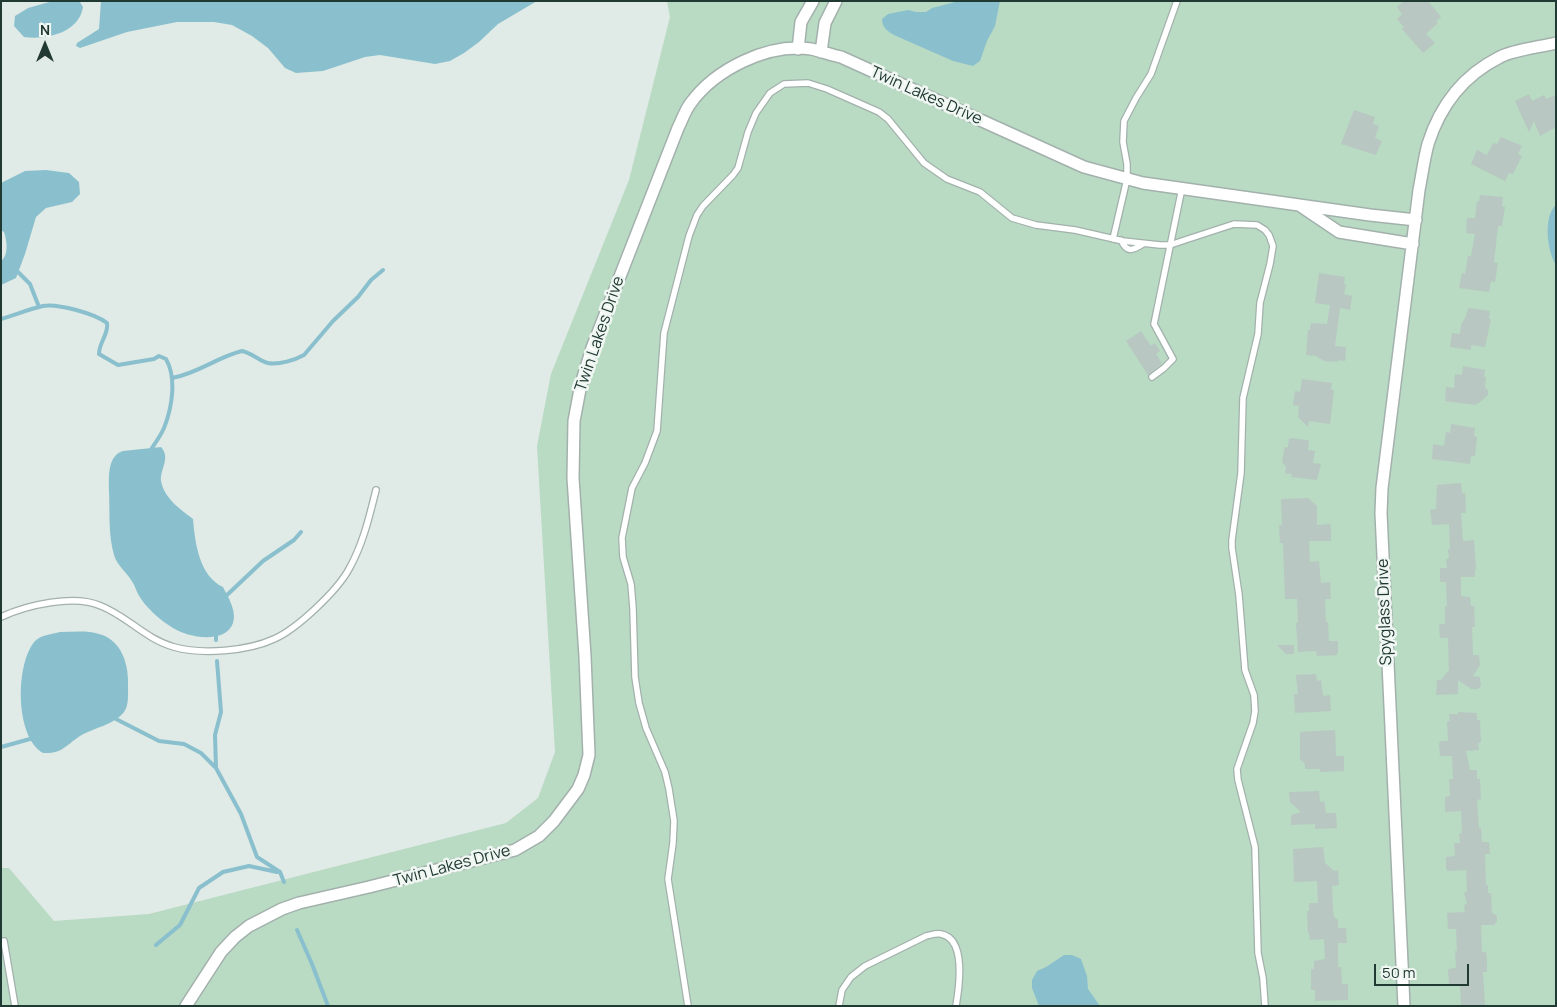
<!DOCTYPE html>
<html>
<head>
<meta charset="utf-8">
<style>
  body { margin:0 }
  #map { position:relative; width:1557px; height:1007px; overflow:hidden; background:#e0eae6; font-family:Manrope,sans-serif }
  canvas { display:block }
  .frame { position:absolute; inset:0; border:2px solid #213933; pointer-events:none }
  .north { position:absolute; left:20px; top:20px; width:50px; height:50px; -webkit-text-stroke:4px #f0f7f3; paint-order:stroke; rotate:0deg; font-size:14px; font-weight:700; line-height:20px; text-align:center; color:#213933 }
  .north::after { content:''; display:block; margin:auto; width:18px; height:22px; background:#213933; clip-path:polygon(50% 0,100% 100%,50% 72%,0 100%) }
  .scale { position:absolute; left:1374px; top:964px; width:95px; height:22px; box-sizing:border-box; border:2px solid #213933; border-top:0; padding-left:6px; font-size:15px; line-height:18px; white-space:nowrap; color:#213933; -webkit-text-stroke:4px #f0f7f3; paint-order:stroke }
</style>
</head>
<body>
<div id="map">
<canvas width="1557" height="1007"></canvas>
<div class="frame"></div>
<div class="north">N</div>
<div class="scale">50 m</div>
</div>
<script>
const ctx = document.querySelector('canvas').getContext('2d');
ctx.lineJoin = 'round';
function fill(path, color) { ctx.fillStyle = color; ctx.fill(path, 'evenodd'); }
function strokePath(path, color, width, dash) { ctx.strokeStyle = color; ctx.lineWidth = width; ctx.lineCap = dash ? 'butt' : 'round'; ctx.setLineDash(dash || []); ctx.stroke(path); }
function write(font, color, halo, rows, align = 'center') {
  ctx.font = font + ' Manrope,sans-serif'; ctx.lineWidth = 5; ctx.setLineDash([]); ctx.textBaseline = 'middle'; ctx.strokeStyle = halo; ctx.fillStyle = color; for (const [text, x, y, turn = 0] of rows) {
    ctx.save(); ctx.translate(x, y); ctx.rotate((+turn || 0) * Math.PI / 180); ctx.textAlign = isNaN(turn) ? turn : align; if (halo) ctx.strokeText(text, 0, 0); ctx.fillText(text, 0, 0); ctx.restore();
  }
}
fill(new Path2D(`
  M667 1H1556V1006H1V868H9L54 921 149 914 506 823 538 798 555 752 537 446 551 374 629 180 670 17Z`), '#b9dac3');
fill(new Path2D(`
  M53 1 80 2 83 7C79 33 46 40 24 37L14 26 15 16 28 8Z
  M101 1H537L498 24 479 42 464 53 450 61 435 64 380 55 365 57 323 71 296 73 285 68 268 48 252 36 232 25 214 22H177L127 32 80 48 76 46 77 43 99 29Z
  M959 1H1000L995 26 987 41 980 61 973 66 953 61 894 35C887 31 882 27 882 19L888 14 908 10 916 12H926L932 8Z
  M46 170 69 173 79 182 80 194 72 202 46 208 36 217 25 254 16 278 1 285V261C9 255 7 241 4 232L1 230V183L25 171Z
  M1556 205V265C1547 251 1543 216 1556 205Z
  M161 447C171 458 160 469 161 481 164 498 180 509 193 519 195 542 199 576 223 587 228 597 237 611 233 623 226 644 188 638 173 628 160 620 145 607 138 594 136 590 135 586 133 583 128 573 117 566 114 555 108 534 110 512 109 491 109 477 107 456 123 451Z
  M60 632C73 632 87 630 99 634 122 640 129 665 128 686 128 695 129 705 124 712 114 725 93 728 80 736 65 746 62 754 43 753 15 737 15 664 35 641 41 635 52 634 60 632Z
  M1064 955H1072L1081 959 1087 976 1088 989 1100 1006H1039L1032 988V980L1037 971 1046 967Z`), '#8ac0cd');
strokePath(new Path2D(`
  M18 272 30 284 39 307
  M1 319C15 315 29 309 43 306 57 303 96 314 107 323 109 334 99 342 99 354L118 365 154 359 159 356 166 359C177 378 172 408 164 428 161 435 156 442 152 448
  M172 378C197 374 217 357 242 351 252 353 259 361 268 363 279 365 295 360 304 355L333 321 358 297 371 280 383 270
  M227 595 263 561 294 540 301 532
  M216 636V640
  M116 719 159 741 184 744 201 753 216 768 241 814 257 857 280 872 284 882
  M1 747 30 739
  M216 768 215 735 221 712 217 661
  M297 930 312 964 328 1006
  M156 945 180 925 199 888 223 872 249 866 277 872`), '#8ac0cd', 4);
fill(new Path2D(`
  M1404 1H1428L1441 17 1436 21 1438 23 1426 34 1435 43 1423 53 1402 29 1404 27 1397 19 1402 14 1397 7Z
  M1529 94 1532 101 1544 95 1546 99 1556 95V127L1540 136 1534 121 1529 132 1515 101Z
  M1354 110 1375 117 1373 124 1379 126 1375 138 1382 141 1376 155 1341 144Z
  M1501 137 1522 146 1518 154 1522 156 1513 174 1509 173 1505 181 1471 164 1477 150 1487 155 1493 143 1497 144Z
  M1480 195 1503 197 1502 206 1505 207 1502 226H1498L1494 262 1498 263 1495 282 1491 281 1489 292 1459 288 1462 273 1465 274 1468 256H1471L1475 234 1466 233 1467 219 1469 218H1475L1477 201 1479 202Z
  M1319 273 1345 277 1344 284H1346L1344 294 1352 296 1350 310 1340 308 1335 346 1346 347 1345 361 1338 360V362L1324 361 1316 356 1306 355 1308 330H1310L1311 323 1327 324 1330 305 1315 303Z
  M1468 308 1490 311 1489 319H1491L1485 347 1471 345V350L1450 347 1452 333 1460 334 1461 325 1466 316Z
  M1141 331 1151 346 1155 343 1160 351 1156 354 1162 363 1148 375 1126 341Z
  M1463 366 1485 370 1484 377H1486L1485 387 1488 391V395L1479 403H1477V405L1445 401 1446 387 1454 388 1455 374 1462 375Z
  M1302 379 1332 383 1331 390H1334L1330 424 1309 421 1308 427 1298 417 1299 406 1293 405 1295 391 1300 392Z
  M1451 424 1475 428 1474 436 1477 437 1475 456H1471L1470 464 1432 459 1433 444 1444 446 1446 432 1450 433Z
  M1292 438 1307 440 1309 441 1308 450 1315 451 1313 463 1321 464 1317 480 1291 477 1292 474 1285 473 1286 467 1282 462 1284 450 1285 447H1288L1289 439Z
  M1461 483 1462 493H1465L1466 513H1461L1463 541 1474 540 1476 569 1475 570V577H1461V596L1470 597 1471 606H1474L1475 627H1472L1473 655H1479L1480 665 1473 676 1480 677 1481 686 1478 689H1471L1458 680V694L1436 695 1437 680H1441L1449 670 1448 638H1440L1439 624H1445V606H1447L1446 582H1440V568H1447L1446 560 1449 557 1448 549H1450L1449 524 1432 525 1430 510 1436 509 1437 485Z
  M1308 498 1317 506V525L1330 524 1331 527V541H1309L1310 562 1319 561 1321 583 1330 582 1331 599H1325L1326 622H1328L1329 641H1338V653H1337V655L1317 656 1316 651 1298 652 1296 623H1298L1297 599H1285L1283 543H1280L1279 525H1282L1281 499Z
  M1277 645H1294V654H1286Z
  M1316 674 1317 681 1321 680 1323 696 1330 695 1331 711 1295 713 1294 694H1298L1296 675Z
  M1458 712 1477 713V720H1480L1481 742 1478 743 1479 750 1466 751 1470 770H1477V779H1480L1481 799 1477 800 1479 828H1481L1482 842H1489L1490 854H1485L1486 885H1488V893H1491L1492 913 1497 916V921L1494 925H1481L1482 952H1486L1487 962V972H1483L1485 1006H1461L1460 985H1449L1448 969 1456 968 1455 951H1457L1456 929H1448L1447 913 1465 912 1464 905 1467 904 1464 892H1467L1466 870 1447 871 1446 867V857L1455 856 1454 843H1460L1459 834 1462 833 1461 811 1446 812 1445 810V797L1450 796 1449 779H1453L1452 756H1440L1439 744 1440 741H1448L1447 722 1450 721 1449 714H1458Z
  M1335 730 1336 756H1344V771L1320 772V769H1305V764L1300 759V732Z
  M1319 791 1320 802 1324 801 1326 813H1336L1337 828 1315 829V824L1291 825V815L1301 812 1290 802 1289 792Z
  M1323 847 1325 863 1334 871 1338 870 1339 885 1332 886 1333 910 1334 917 1338 920V928H1346L1347 943H1338V967H1341L1342 984H1348V1000L1315 1001V990H1311V969H1314V961L1325 959 1324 939 1310 940 1309 933H1308L1307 911H1309V903H1318L1317 881 1294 882 1293 849Z`), '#b8c7c2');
const lane = new Path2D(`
  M1113 239 1127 179V164L1123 142 1124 121 1136 98 1151 74 1177 1
  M1121 240C1127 253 1132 251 1143 244
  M1152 377 1164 368 1173 359 1154 324 1182 188
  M1 617C27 605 74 594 101 606 127 616 145 639 174 647 202 655 248 651 274 639 297 629 337 591 349 569 363 544 369 518 376 490
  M4 941 15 1006
  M688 1006 668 879 673 843 674 821 669 789 665 772 646 728 639 703 635 677 633 608 631 584 623 557 622 538 632 488 645 463 657 431 664 333 689 236 697 215 703 206 733 175 738 168 748 132 756 113 770 93 784 84 808 83 827 89 879 112 888 119 924 163 947 179 980 192 1012 218 1036 225 1075 230 1123 241 1160 245H1170L1185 240 1234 224 1257 225 1265 230 1269 235 1273 246 1270 264 1260 303 1258 334 1243 398 1241 473 1232 540V548L1239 595 1245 670 1254 695 1255 711 1253 723 1237 769 1238 780 1255 847 1258 953 1263 978 1265 1006
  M839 1006 842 990 851 977 865 966 926 936C931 935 936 933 941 934 967 939 959 988 956 1006`);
const street = new Path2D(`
  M798 49 801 22 813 1
  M821 52 825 23 836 1
  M1299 205 1339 232 1413 244
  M186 1006 221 952 235 937 249 926 282 909 299 903 369 887 515 850 539 836 554 821 578 789 584 775 589 755 585 656 573 478 574 421 581 384 592 348 678 128C682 120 685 111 690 104 715 69 768 43 811 49 821 51 831 55 841 57L1084 167 1143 183 1370 215 1416 220
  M1404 1006 1381 513 1382 488 1419 190C1422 175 1424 159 1428 144 1440 106 1464 75 1500 57 1513 50 1540 47 1556 43`);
strokePath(lane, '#a3b1ad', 8);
strokePath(street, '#a3b1ad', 14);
strokePath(lane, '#fff', 5.5);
strokePath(street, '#fff', 11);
write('16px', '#213933', '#f0f7f3', [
  ["Twin Lakes Drive",926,96,24],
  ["Twin Lakes Drive",600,334,-71],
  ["Spyglass Drive",1385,612,-92],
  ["Twin Lakes Drive",452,866,-15]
]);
</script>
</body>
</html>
